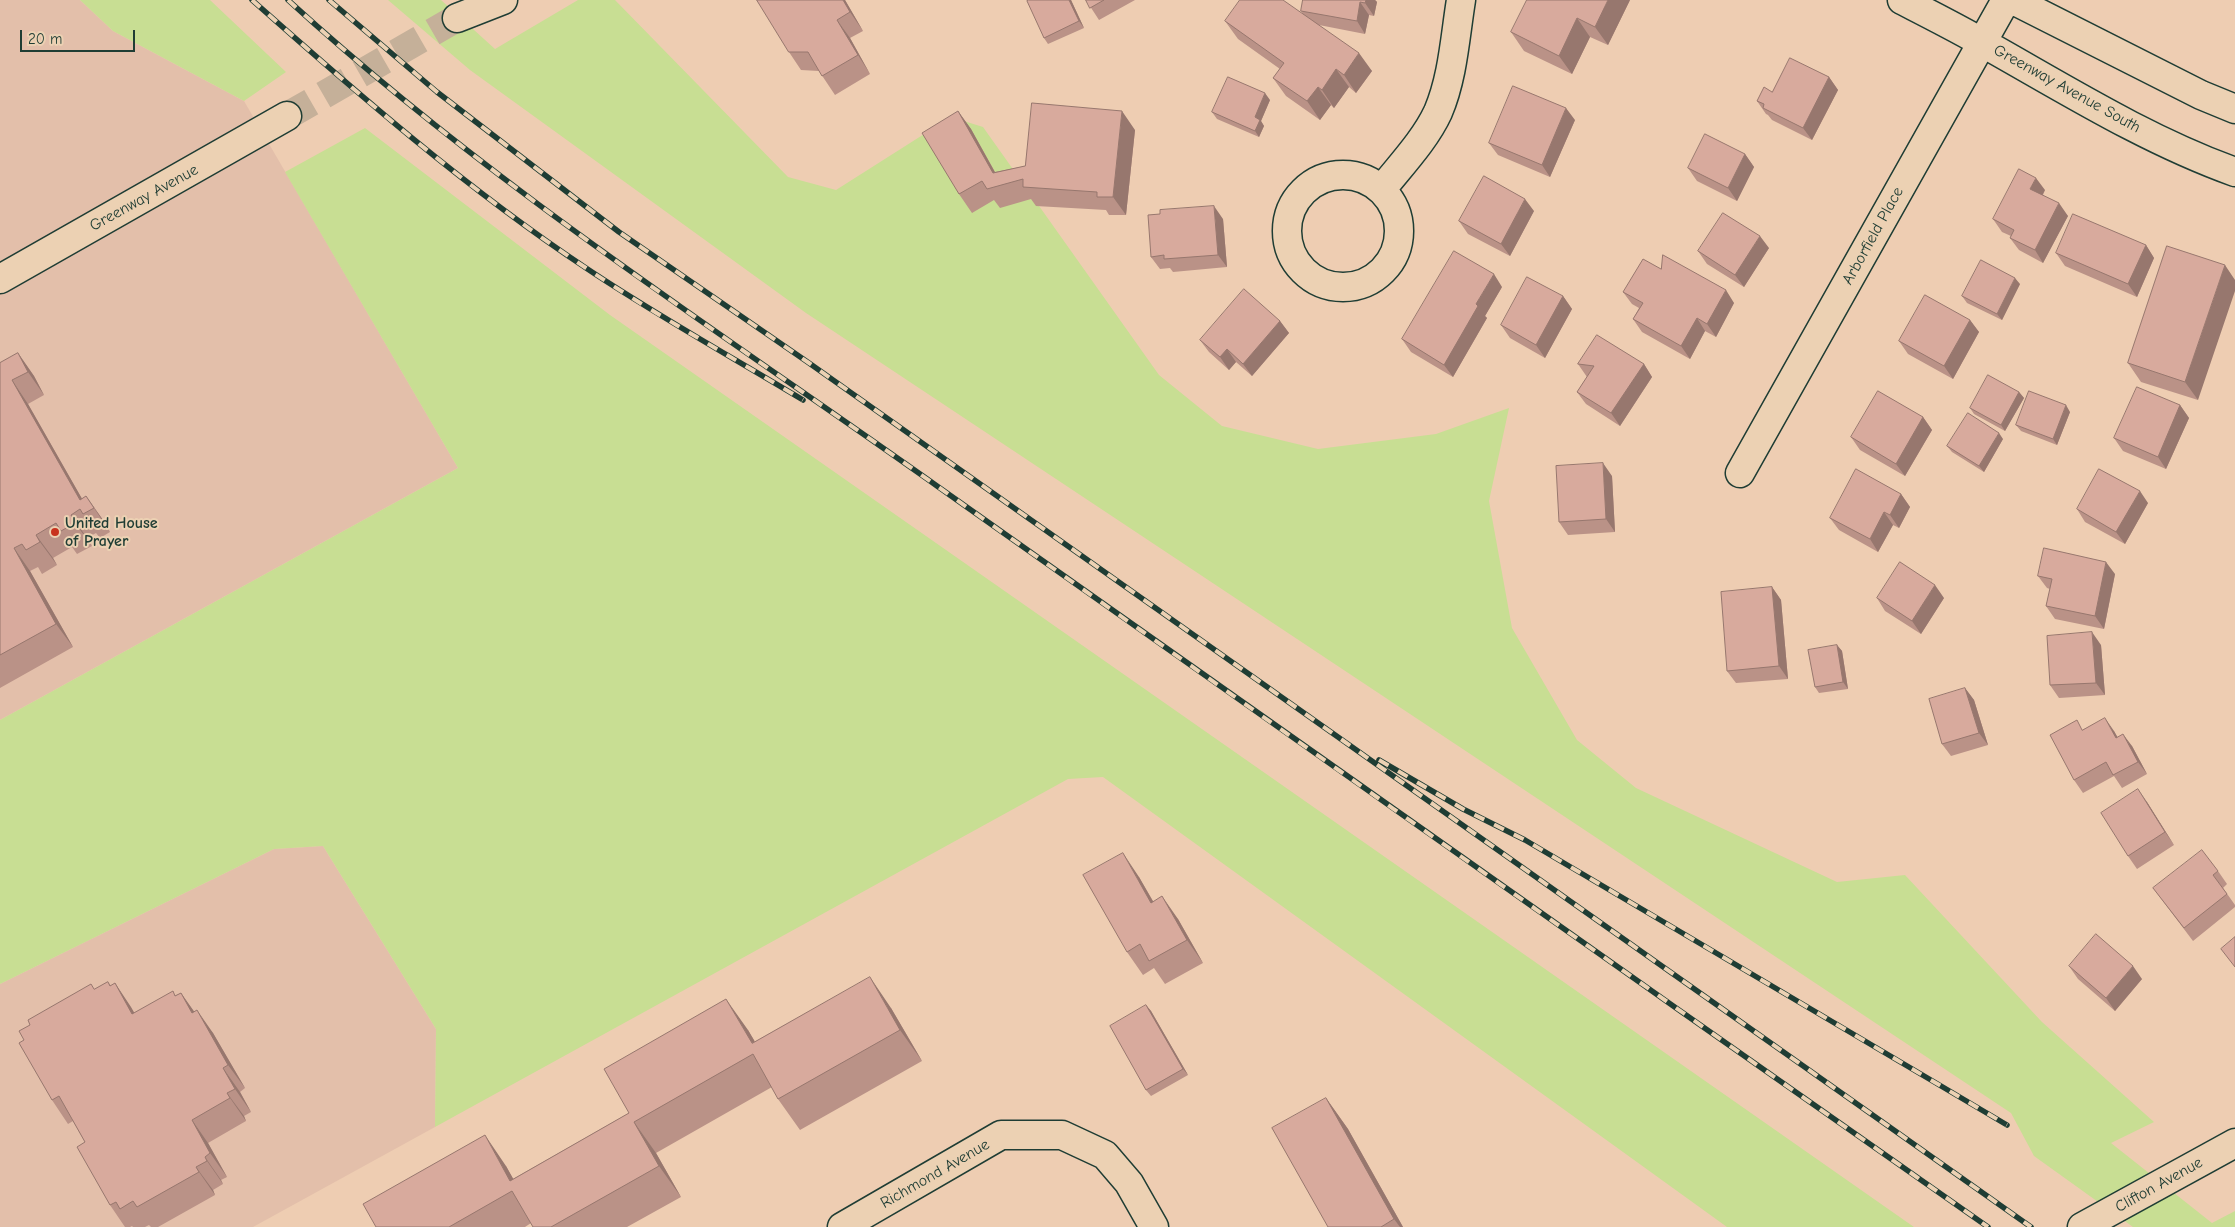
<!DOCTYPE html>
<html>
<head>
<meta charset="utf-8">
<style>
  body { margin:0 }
  #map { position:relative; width:2235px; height:1227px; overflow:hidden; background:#eecdb2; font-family:"Comic Neue",sans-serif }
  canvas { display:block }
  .scale { position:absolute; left:20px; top:30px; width:115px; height:22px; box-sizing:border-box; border:2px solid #1f3d34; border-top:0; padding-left:6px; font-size:15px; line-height:18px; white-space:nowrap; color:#1f3d34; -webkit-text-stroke:4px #ecd1b3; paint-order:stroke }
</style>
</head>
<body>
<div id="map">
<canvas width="2235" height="1227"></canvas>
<div class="scale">20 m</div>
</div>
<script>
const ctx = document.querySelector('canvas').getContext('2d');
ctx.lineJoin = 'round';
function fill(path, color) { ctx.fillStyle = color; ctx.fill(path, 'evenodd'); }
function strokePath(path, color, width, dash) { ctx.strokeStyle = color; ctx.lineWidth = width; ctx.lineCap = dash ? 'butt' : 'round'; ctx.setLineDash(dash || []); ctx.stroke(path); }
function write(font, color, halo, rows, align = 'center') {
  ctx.font = font + ' "Comic Neue",sans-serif'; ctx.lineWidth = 4; ctx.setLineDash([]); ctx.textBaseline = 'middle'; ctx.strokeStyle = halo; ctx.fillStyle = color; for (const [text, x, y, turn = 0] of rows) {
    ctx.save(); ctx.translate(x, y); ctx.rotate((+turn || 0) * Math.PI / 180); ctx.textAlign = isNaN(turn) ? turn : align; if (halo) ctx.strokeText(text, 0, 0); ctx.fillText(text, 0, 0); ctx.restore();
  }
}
fill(new Path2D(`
  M0 0H80L113 31 244 101 458 468 0 720Z
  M323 846 436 1029 435 1127 253 1227H0V984L274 849Z`), '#e3bfaa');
fill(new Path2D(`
  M80 0H210L286 72 244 101 113 31Z
  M388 0H441L495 49 578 0H615L788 177 836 190 951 117 983 127 1159 375 1222 426 1318 449 1436 434 1509 408 1489 501 1512 628 1577 740 1636 788 1837 882 1905 875 2042 1022 2154 1122 2111 1143 2212 1223 2235 1211V1227H2133L2034 1156 2011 1113 806 313 470 70Z
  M365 128 610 315 1914 1227H1727L1103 777 1068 779 435 1127 436 1029 323 846 274 849 0 984V720L458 468 285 172Z`), '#c8de93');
strokePath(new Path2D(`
  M287 116 457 18`), '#c5b099', 28, [28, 14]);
const minor = new Path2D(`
  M1902 0C1929 14 1957 28 1983 43 2065 89 2146 140 2235 172
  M2013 0 2201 95 2235 109
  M457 18 503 0
  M1287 231a56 56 0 1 1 112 0a56 56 0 1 1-112 0Z
  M1382 189C1401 165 1425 140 1438 112 1453 77 1455 37 1461 0
  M0 279 287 116
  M1740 473 2006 0
  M842 1227 1001 1135H1062L1105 1155 1129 1183 1154 1227
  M2082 1227 2235 1143`);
strokePath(minor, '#1f3d34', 31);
strokePath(minor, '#ecd1b3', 28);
const rail = new Path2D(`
  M252 0C358 94 467 189 586 268 656 315 730 356 803 400
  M288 0C488 183 717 330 937 486 1287 734 1637 981 1988 1227
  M329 0 437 92 619 232 809 363 2031 1227
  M1379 760 1463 809 1525 840 2007 1125`);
strokePath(rail, '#1f3d34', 5.5);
strokePath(rail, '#ecd1b3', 4, [11]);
fill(new Path2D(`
  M757 0H845L863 31 850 38 870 74 835 95 819 71 801 70 789 52Z
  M1029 0H1071L1084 28 1048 44 1044 38Z
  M1086 0H1135L1099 20Z
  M1303 0H1375L1377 2 1374 16 1369 15 1365 34 1319 25 1372 71 1356 93 1349 87 1334 108 1331 105 1320 120 1286 96 1273 78 1280 69 1238 39 1225 21 1303 14 1301 11Z
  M1630 0 1608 45 1590 37 1572 74 1524 51 1511 32Z
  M1829 77 1838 90 1812 140 1772 120 1768 115 1766 114 1757 101 1772 92Z
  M1270 100 1261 121 1264 126 1259 137 1217 119 1212 112Z
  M958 111 971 129 995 172 1025 166 1135 130 1126 215H1109L1106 210 1036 206 1031 199 1000 208 994 200 972 213 959 194Z
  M1575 120 1550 177 1498 155 1489 143Z
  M1745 154 1754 167 1737 201 1697 181 1688 168Z
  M2045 190 2043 195 2068 216 2043 263 2019 250 2010 238 2011 236 2002 232 1993 219Z
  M1534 211 1510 256 1468 234 1459 221Z
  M1223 219 1227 267 1173 272 1170 268 1160 269 1151 257Z
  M2146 245 2154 258 2137 297 2065 266 2056 253Z
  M2167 246 2198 400 2141 382 2128 363Z
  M1769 248 1744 287 1707 264 1698 251Z
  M1661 269 1734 303 1716 337 1705 331 1690 359 1642 332 1633 319 1639 308 1632 304 1623 292Z
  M2020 284 2002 320 1967 303 1962 296Z
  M1502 287 1485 316 1487 318 1453 377 1411 352 1402 339Z
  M1563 296 1572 309 1545 358 1510 338 1501 325Z
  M1970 320 1979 332 1953 379 1908 354 1899 341Z
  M1280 321 1289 333 1252 376 1236 362 1229 370 1209 352 1200 340Z
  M18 353 34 376 44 395 28 404 82 499 86 496 103 520 110 532 100 538 96 533 87 538 92 546 77 554 72 547 53 558 57 565 42 574 38 567 30 571 73 647 0 688V363Z
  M1578 364H1644L1652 377 1620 426 1586 404 1577 392 1587 377Z
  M2019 392 2024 398 2005 431 1974 414 1970 408Z
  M2180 405 2189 418 2166 469 2123 451 2114 438Z
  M2070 412 2057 445 2021 431 2016 425Z
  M1923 417 1932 430 1905 476 1860 450 1851 437Z
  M2003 439 1984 472 1952 452 1947 446Z
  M1612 476 1615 532 1568 535 1559 522Z
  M1901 494 1910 507 1899 528 1893 525 1878 552 1839 530 1830 518Z
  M2148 503 2125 544 2085 522 2077 509Z
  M2115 574 2104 629 2055 619 2046 606 2050 589 2047 588 2038 576Z
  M1772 587 1781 600 1788 679 1736 683 1727 671Z
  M1877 598H1944L1921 634 1885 611Z
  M1837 645 1842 651 1848 689 1819 693 1815 687Z
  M2101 645 2105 695 2059 698 2050 685Z
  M1965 688 1974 700 1988 745 1951 756 1942 744Z
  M2083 729 2114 731 2117 737 2132 746 2147 774 2122 788 2114 776 2083 793 2074 780Z
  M2147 802 2174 845 2137 869 2128 856Z
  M2218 871 2227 884 2223 888 2235 905V907L2193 941 2153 888Z
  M1139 877 1153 901 1178 919 1203 963 1165 984 1154 968 1143 975 1127 952Z
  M2069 966 2142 979 2115 1011 2078 979Z
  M108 982 111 986 115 983 134 1013 181 993 194 1012 213 1033 245 1088 240 1092 251 1112 244 1116 246 1121 208 1143 227 1177 221 1180 223 1184 213 1190 215 1195 158 1227H151L149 1225 145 1227H133L132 1226 130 1227H125L110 1205 85 1142 73 1121 68 1124 52 1100 24 1040 95 989Z
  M1146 1005 1151 1011 1188 1075 1151 1096 1146 1090Z
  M891 1008 922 1061 800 1130 778 1099 772 1087 656 1153 681 1197 627 1227H533L531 1223 525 1227H376L506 1166 513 1179 629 1113 748 1030 755 1042Z
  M1326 1098 1348 1129 1403 1227H1328Z`), '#ba9287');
fill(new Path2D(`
  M843 0H845L863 31 850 12Z
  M1069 0H1071L1084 28 1079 21Z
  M1366 0H1375L1377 2 1374 16 1365 3Z
  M1608 0H1630L1608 45 1595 27Z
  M1360 2 1369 15 1365 34 1357 21Z
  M1577 18 1590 37 1572 74 1559 56Z
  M837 20 850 38 870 74 858 55Z
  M1359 53 1372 71 1356 93 1344 75Z
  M1336 69 1349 87 1334 108 1322 90Z
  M1829 77 1838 90 1812 140 1803 128Z
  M1318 87 1331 105 1320 120 1307 101Z
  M1265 93 1270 100 1261 121 1264 126 1259 137 1255 131V117Z
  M1566 108 1575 120 1550 177 1542 165Z
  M958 111 971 129 1002 185 993 173Z
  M1122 111 1135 130 1126 215 1113 197Z
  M1745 154 1754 167 1737 201 1728 188Z
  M2036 178 2045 190 2039 201 2030 189Z
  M1525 199 1534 211 1510 256 1501 244Z
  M2059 203 2068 216 2043 263 2035 250Z
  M1214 206 1223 219 1227 267 1218 255Z
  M1760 236 1769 248 1744 287 1735 275Z
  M2146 245 2154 258 2137 297 2128 284Z
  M2225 265 2235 280V291L2198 400 2185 382Z
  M1494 274 1502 287 1485 316 1487 318 1453 377 1444 365 1476 304Z
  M2015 278 2020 284 2002 320 1997 314Z
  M1726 290 1734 303 1716 337 1707 324Z
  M1563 296 1572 309 1545 358 1536 345Z
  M1697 318 1705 331 1690 359 1681 346Z
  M1970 320 1979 332 1953 379 1944 366Z
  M1280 321 1289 333 1252 376 1243 364Z
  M1227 349 1236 362 1229 370 1220 357Z
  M18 353 34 376 44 395 28 372Z
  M1644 364 1652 377 1620 426 1611 413Z
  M12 380 28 404 89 511 80 500Z
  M2019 392 2024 398 2005 431 2001 425Z
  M2066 405 2070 412 2057 445 2053 439Z
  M2180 405 2189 418 2166 469 2158 457Z
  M1923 417 1932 430 1905 476 1896 464Z
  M1999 433 2003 439 1984 472 1979 466Z
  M1603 463 1612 476 1615 532 1606 519Z
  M2140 491 2148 503 2125 544 2116 532Z
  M1901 494 1910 507 1899 528 1890 515Z
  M86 496 103 520 110 532Z
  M1884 512 1893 525 1878 552 1870 539Z
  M71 515 87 538 92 546 75 523Z
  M36 535 53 558 57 565 40 542Z
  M14 548 30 571 73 647 56 624Z
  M2106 562 2115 574 2104 629 2095 616Z
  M1935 585 1944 598 1921 634 1912 621Z
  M1772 587 1781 600 1788 679 1779 666Z
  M2092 632 2101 645 2105 695 2096 683Z
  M1837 645 1842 651 1848 689 1843 682Z
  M1965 688 1974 700 1988 745 1979 733Z
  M2105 718 2114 731 2125 750 2116 738Z
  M2123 734 2132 746 2147 774 2138 762Z
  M2138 789 2147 802 2174 845 2165 832Z
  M1123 853 1139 877 1167 926 1151 903Z
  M1162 896 1178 919 1203 963 1187 940Z
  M2133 966 2142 979 2115 1011 2106 998Z
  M870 977 891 1008 922 1061 900 1030Z
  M115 983 131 1007 148 1037 132 1014Z
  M181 993 198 1017 192 1013Z
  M726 999 748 1030 774 1074 752 1043Z
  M1146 1005 1151 1011 1188 1075 1183 1069Z
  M197 1010 213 1033 245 1088 228 1065Z
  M223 1068 240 1092 251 1112 235 1089Z
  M227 1093 244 1116 246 1121 230 1098Z
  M1326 1098 1348 1129 1403 1227H1400L1394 1219Z
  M192 1120 208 1143 227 1177 210 1153Z
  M634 1122 656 1153 681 1197 659 1166Z
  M485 1135 506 1166 532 1212 510 1181Z
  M205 1157 221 1180 223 1184 207 1161Z
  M196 1167 213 1190 215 1195 199 1172Z`), '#97776e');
const building = new Path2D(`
  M757 0H843L850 12 837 20 858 55 822 76 808 52H789Z
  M1029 0H1069L1079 21 1044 38 1027 1Z
  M1086 0H1104L1090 8Z
  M1240 0H1283L1359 53 1344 75 1336 69 1322 90 1318 87 1307 101 1273 78 1284 63 1225 21Z
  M1303 0H1366L1365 3 1360 2 1357 21 1301 11Z
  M1527 0H1608L1595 27 1577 18 1559 56 1511 32Z
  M1790 58 1829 77 1803 128 1763 108 1764 104 1757 101 1764 87 1772 92Z
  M1228 77 1265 93 1255 117 1260 120 1255 131 1212 112Z
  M1513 86 1566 108 1542 165 1489 143Z
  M1032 103 1122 111 1113 197H1097V192L1023 187V179L987 189 982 181 959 194 922 133 958 111 993 173 1025 166Z
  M1705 134 1745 154 1728 188 1688 168Z
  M2019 169 2036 178 2030 189 2059 203 2035 250 2010 238 2014 230 1993 219Z
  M1484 176 1525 199 1501 244 1459 221Z
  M1214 206 1218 255 1164 259V255L1151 257 1148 215 1160 214V210Z
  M1723 213 1760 236 1735 275 1698 251Z
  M2073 214 2146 245 2128 284 2056 253Z
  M2167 246 2225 265 2185 382 2128 363Z
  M1454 251 1494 274 1476 304 1478 306 1444 365 1402 339Z
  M1663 255 1726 290 1707 324 1697 318 1681 346 1633 319 1643 303 1623 292 1643 259 1661 269Z
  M1981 260 2015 278 1997 314 1962 296Z
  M1527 277 1563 296 1536 345 1501 325Z
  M1244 289 1280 321 1243 364 1227 349 1220 357 1200 340Z
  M1925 295 1970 320 1944 366 1899 341Z
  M1597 335 1644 364 1611 413 1577 392 1594 366 1578 364Z
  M18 353 28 372 12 380 80 500 86 496 94 508 83 514 80 509 71 515 75 523 61 531 56 523 36 535 40 542 26 550 22 544 14 548 56 624 0 655V363Z
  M1988 375 2019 392 2001 425 1970 408Z
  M2137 387 2180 405 2158 457 2114 438Z
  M1878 391 1923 417 1896 464 1851 437Z
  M2029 391 2066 405 2053 439 2016 425Z
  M1968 413 1999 433 1979 466 1947 446Z
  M1603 463 1606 519 1559 522 1556 466Z
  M1856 469 1901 494 1890 515 1884 512 1870 539 1830 518Z
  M2099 469 2140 491 2116 532 2077 509Z
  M2044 548 2106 562 2095 616 2046 606 2052 579 2038 576Z
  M1900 562 1935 585 1912 621 1877 598Z
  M1772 587 1779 666 1727 671 1721 592Z
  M2092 632 2096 683 2050 685 2047 636Z
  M1837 645 1843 682 1815 687 1808 650Z
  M1965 688 1979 733 1942 744 1929 699Z
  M2105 718 2116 738 2123 734 2138 762 2113 775 2106 762 2074 780 2050 735 2077 720 2082 730Z
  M2138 789 2165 832 2128 856 2101 813Z
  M2202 850 2218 871 2213 875 2227 894 2184 928 2153 888Z
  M1123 853 1151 903 1162 896 1187 940 1149 961 1140 944 1127 952 1083 875Z
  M2096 934 2133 966 2106 998 2069 966Z
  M2235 937V967L2221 949Z
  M870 977 900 1030 778 1099 753 1054 634 1122 659 1166 551 1227H533L512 1191 449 1227H376L363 1204 485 1135 510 1181 629 1113 604 1069 726 999 752 1043Z
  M108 982 110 986 115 983 132 1014 173 991 175 996 181 993 192 1013 197 1010 228 1065 223 1068 235 1089 227 1093 230 1098 192 1120 210 1153 205 1157 207 1161 196 1167 199 1172 137 1207 133 1201 120 1209 116 1202 110 1205 77 1147 85 1142 59 1096 52 1100 19 1043 24 1040 19 1031 30 1025 28 1020 91 984 94 989Z
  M1146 1005 1183 1069 1146 1090 1110 1026Z
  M1326 1098 1394 1219 1381 1227H1328L1272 1128Z`);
fill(building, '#d8aa9d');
strokePath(building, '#97776e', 1);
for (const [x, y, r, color] of [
  [55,532,5,"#c8321e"]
]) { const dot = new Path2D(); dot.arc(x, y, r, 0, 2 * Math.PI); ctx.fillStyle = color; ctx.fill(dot); strokePath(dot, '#ecd1b3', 2); }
write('16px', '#1f3d34', '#ecd1b3', [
  ["Greenway Avenue South",2067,89,29],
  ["Greenway Avenue",144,198,-29],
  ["Arborfield Place",1873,236,-61],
  ["Richmond Avenue",935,1174,-30],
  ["Clifton Avenue",2159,1185,-29]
]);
write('bold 16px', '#1f3d34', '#ecd1b3', [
  ["United House",65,523],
  ["of Prayer",65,541]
], 'left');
</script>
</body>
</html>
